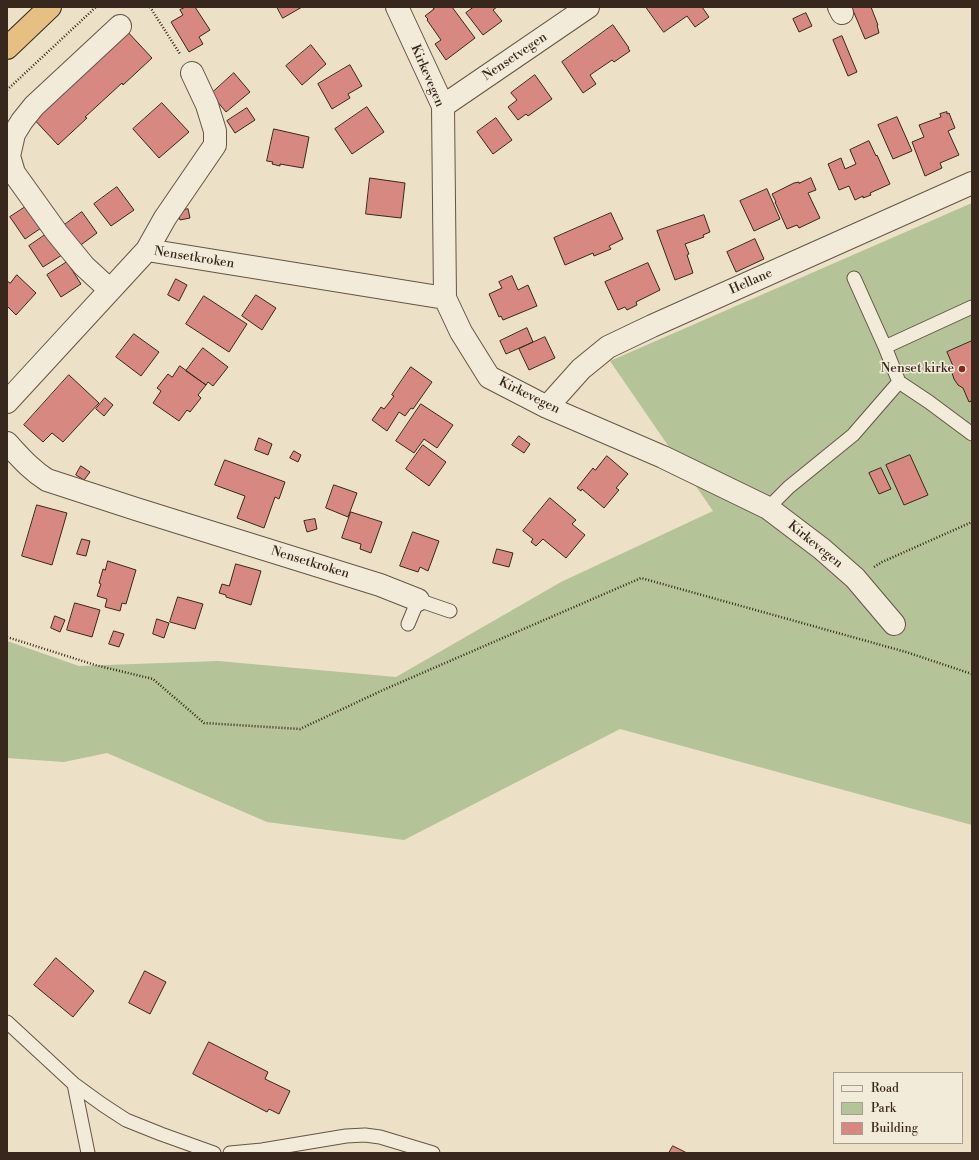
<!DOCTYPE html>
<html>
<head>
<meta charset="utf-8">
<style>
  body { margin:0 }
  #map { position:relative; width:979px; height:1160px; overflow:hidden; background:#ece0c6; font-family:"Libre Bodoni",serif }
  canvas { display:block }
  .frame { position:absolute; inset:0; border:8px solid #38271c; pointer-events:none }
  .legend { position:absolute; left:833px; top:1072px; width:130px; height:72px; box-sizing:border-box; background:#f3ebda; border:1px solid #a89d8e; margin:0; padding:5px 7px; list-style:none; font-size:12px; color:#38271c }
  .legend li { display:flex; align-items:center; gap:8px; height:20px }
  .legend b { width:20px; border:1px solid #a89d8e }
</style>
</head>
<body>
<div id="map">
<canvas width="979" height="1160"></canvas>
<div class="frame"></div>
<ul class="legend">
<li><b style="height:5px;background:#f3ebda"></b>Road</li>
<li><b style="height:11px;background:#b4c398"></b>Park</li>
<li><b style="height:11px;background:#d78981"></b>Building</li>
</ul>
</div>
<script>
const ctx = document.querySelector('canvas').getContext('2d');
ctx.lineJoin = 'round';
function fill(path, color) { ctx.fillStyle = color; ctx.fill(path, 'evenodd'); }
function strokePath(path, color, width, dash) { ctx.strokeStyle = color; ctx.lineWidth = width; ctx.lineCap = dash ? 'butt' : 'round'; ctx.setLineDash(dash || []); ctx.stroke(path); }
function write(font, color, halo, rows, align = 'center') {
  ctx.font = font + ' "Libre Bodoni",serif'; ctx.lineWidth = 3; ctx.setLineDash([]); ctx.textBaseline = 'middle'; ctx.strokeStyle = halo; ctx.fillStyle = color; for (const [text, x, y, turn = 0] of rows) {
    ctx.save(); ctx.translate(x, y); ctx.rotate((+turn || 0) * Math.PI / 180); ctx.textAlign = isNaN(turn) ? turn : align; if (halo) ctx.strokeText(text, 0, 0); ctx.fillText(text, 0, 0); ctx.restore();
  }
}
fill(new Path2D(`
  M972 203V825L620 729 404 840 267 822 107 753 64 762 7 758V641L79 666 218 661 396 677 561 582 713 511 610 361Z`), '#b4c398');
const building = new Path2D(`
  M186 7H195L210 30 199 37 203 44 189 52 171 22 183 15 180 10Z
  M277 7H302L283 18Z
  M432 7H452L475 38 446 60 435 44 441 40 427 20 428 19 425 16 434 9Z
  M474 7H497L493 10 502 21 483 35 466 13Z
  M646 7H702L709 17 695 27 687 16 664 32Z
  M854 7H871L878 25H877L879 33 865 39 852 8Z
  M806 13 812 26 799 32 793 19Z
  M613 25 629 48H628L630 51 614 62 612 60 590 75 596 84 583 93 562 62Z
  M125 29 152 58 123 85 122 83 85 117 87 118 58 145 31 116Z
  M842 36 857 72 848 76 833 40Z
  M311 45 326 64 302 85 286 66Z
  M350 65 362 86 348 94 350 98 332 109 318 84Z
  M234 73 250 92 226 112 211 94Z
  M535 75 552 99 528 116 526 114 518 120 508 107 517 100 511 93Z
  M162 103 189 132 159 158 133 129Z
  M367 107 384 132 352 154 335 129Z
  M247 108 255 120 235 133 227 121Z
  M947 112V114L949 113 955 128 948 131 959 155 940 163 942 168 925 176 912 142 924 137 919 125 941 117 940 114Z
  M897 117 912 151 893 159 878 125Z
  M496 118 512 140 493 154 477 132Z
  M274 129 309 137 303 168 280 164V166L272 164 273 162 267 161Z
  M869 141 876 156 877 155 890 184 870 193 871 195 863 198V196L855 200 849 186 839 190 828 164 841 158 845 169 856 164 850 150Z
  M370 178 405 183 401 218 366 214Z
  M811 178 816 190 808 193 820 218 799 228 797 225 787 229 775 202H776L772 194 794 183 799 182V183Z
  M117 187 134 210 111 226 94 204Z
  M767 189 780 219 754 231 740 201Z
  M30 204 44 226 25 239 10 217Z
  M188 209 190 218 180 220 178 212Z
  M82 212 97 233 78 247 63 226Z
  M611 213 623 239 609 246 611 249 594 256 593 253 565 265 554 238Z
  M704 215 710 232 703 235 704 237 685 244 689 254 687 255 693 273 675 280 657 231Z
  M48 233 62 255 43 267 29 246Z
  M755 239 764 259 736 272 727 252Z
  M67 262 81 284 61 297 47 275Z
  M648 263 660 290 636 302 637 305 627 310 625 307 618 310 605 282Z
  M17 275 36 293 16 315 7 306V281L10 283Z
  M512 276 518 290 528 285 537 306 503 320 501 316 499 317 489 294 502 288 499 282Z
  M176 279 187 285 179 301 168 295Z
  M256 295 276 308 262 330 242 316Z
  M204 296 247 324 229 352 186 324Z
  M527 328 533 342 506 354 500 341Z
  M134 334 159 352 141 376 116 357Z
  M545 337 555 358 529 370 519 349Z
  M972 341V403L971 401 969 402 963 388 958 385 954 379 952 373 953 366 947 352Z
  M203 348 228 367 213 386 208 382 206 385 186 371Z
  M180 366 206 385 198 395 201 398 190 412 187 410 179 421 153 403 161 391 157 388 168 374 172 377Z
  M411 367 432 382 413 409 411 408 405 416 399 412 387 431 372 420 381 407 384 409 388 404 394 396 392 395Z
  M69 375 99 403 63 442 52 433 43 442 24 425Z
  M105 398 113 405 104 416 96 409Z
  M421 404 453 425 437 448 424 439 414 453 396 441Z
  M519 436 530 444 524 453 512 445Z
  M259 438 272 444 268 455 255 450Z
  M423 445 446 462 429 486 406 469Z
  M294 451 301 455 298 462 290 458Z
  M910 455 928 495 904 505 886 465Z
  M607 456 628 474 616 488 619 490 604 508 582 489 581 491 577 488 593 468 595 470Z
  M225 460 285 482 279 499 275 497 264 528 237 518 245 496 215 485Z
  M81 466 90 472 84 480 76 475Z
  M881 468 891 489 879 494 869 473Z
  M334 485 357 493 348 517 326 508Z
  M550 498 576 520 572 524 585 535 566 558 543 539 536 546 531 542 533 539 523 531Z
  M37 505 67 513 52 565 22 556Z
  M351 512 382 522 371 553 360 549 361 544 342 538Z
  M315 519 317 529 307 532 304 521Z
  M413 532 439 541 428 571 420 567 418 572 400 566Z
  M82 539 90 541 86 556 77 554Z
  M497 549 513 553 509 567 493 563Z
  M108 561 136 570 126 604 122 603 120 611 105 607 107 599 97 596 101 584 99 583 103 569 105 570Z
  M236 564 261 571 251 605 226 597V595L219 593 222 584 229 586Z
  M178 597 203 604 195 629 170 622Z
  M75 603 100 610 92 637 67 630Z
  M55 616 65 620 60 632 51 628Z
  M157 619 169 623 164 638 153 634Z
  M114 631 124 634 119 647 109 644Z
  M56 958 94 991 73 1017 34 985Z
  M145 971 166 982 150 1014 129 1003Z
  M209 1042 268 1072 265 1079 290 1091 279 1114 269 1109 267 1112 193 1074Z
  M673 1146 687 1153H669Z`);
fill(building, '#d78981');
strokePath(building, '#38271c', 1);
const service = new Path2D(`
  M854 278 885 347 899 382 929 402 972 434
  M885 347 972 307
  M768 508 789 487 853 435 899 382
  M408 624 418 600 450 611
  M7 1022 74 1084 103 1105 126 1120 161 1134 214 1153
  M74 1084 88 1153
  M230 1153 262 1150 346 1136 365 1135 380 1137 433 1153`);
const minor = new Path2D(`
  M397 7 443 106 445 298 461 332 489 377 547 407 663 457 768 508 822 549 855 578 894 624
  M839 7 842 13
  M443 106 588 7
  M147 250 165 218 215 145V131L207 105 192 73
  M110 290 84 266 57 233 14 173 9 156 14 134 22 121 34 106 120 26
  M7 402 147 250 445 298
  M547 407 581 369 608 347 652 326 972 183
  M7 443C20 457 31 470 47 480L136 509 380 585 418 600`);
const trunk = new Path2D(`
  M7 48 50 7`);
strokePath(service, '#655546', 15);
strokePath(minor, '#655546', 24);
strokePath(trunk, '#38271c', 24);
strokePath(new Path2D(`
  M150 7 180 54
  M7 90 96 7
  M874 567 882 562 972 522
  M7 637 95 665 153 679 204 723 300 729 383 690 641 578 906 652 972 674`), '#38271c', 2.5, [1, 2]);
strokePath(service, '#f3ebda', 13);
strokePath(minor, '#f3ebda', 22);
strokePath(trunk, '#e6c083', 22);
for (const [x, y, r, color] of [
  [962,369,4,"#8f2418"]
]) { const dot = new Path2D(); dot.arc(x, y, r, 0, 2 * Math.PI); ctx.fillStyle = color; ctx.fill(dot); strokePath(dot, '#f3ebda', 1.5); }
write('13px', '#38271c', '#f3ebda', [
  ["Nensetvegen",515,57,-34],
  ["Kirkevegen",427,76,67],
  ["Nensetkroken",194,258,9],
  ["Hellane",751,282,-24],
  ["Kirkevegen",529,396,26],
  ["Kirkevegen",815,545,39],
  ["Nensetkroken",310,563,17]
]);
write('13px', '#38271c', '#f3ebda', [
  ["Nenset kirke",954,369]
], 'right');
</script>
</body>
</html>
